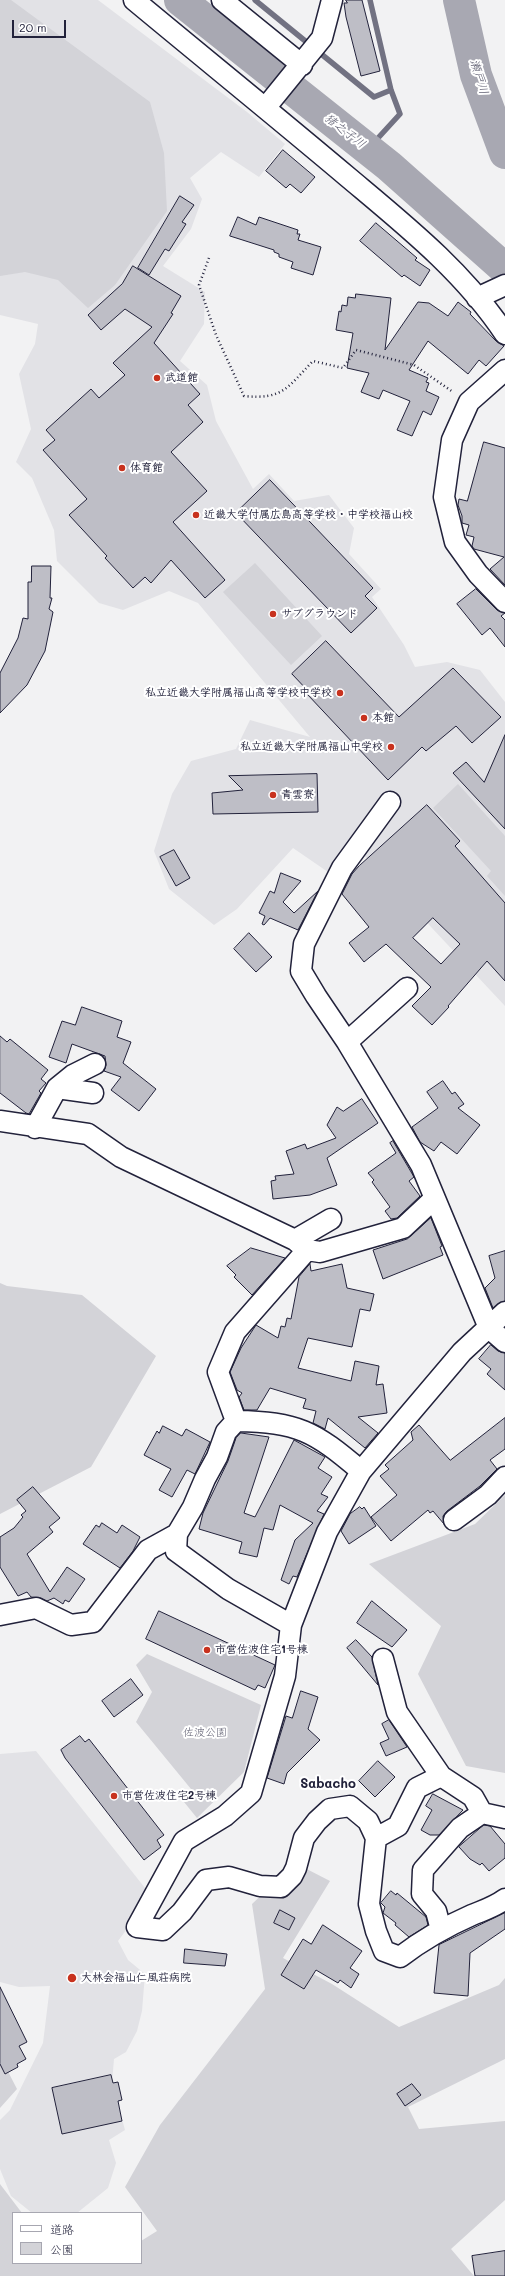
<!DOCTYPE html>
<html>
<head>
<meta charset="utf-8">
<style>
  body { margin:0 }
  #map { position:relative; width:505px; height:2276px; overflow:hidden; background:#f2f2f3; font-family:Mali,"Klee One",sans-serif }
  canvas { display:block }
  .legend { position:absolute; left:12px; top:2212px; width:130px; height:52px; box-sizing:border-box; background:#fff; border:1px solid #a7a7b1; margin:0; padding:5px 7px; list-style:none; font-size:12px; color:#22223b }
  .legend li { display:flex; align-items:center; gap:8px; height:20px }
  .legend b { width:20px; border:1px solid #a7a7b1 }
  .scale { position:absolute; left:12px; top:20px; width:54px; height:18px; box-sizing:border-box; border:2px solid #22223b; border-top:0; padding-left:5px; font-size:12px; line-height:14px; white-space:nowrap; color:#22223b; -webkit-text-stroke:3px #fff; paint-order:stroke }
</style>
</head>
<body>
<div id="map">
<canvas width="505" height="2276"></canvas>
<ul class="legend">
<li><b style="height:5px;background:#fff"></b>道路</li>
<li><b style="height:11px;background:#d3d3d8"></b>公園</li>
</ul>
<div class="scale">20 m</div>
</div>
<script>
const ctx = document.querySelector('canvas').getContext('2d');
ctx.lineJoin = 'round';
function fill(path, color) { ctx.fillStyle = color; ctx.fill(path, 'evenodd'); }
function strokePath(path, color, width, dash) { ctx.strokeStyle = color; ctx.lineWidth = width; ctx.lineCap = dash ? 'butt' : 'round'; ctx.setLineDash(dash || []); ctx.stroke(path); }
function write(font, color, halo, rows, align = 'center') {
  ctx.font = font + ' Mali,"Klee One",sans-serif'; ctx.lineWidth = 4; ctx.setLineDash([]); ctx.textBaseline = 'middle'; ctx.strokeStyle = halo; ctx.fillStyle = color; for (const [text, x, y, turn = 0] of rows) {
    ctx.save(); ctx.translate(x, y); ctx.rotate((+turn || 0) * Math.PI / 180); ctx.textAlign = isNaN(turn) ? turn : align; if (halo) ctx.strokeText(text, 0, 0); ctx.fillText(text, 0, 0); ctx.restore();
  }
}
fill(new Path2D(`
  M0 0H98L247 112 285 144 259 177 221 152 190 178 202 199 191 229 163 266 205 292 204 324 180 361 207 385 216 421 253 489 269 474 294 501 329 495 354 528 349 554 381 589 372 597 404 645 415 667 447 662 480 670 505 702V1006L358 849 349 843 328 872 293 848 237 909 214 925 169 889 154 851 172 794 191 761 236 749 250 720 310 737 198 603 169 591 123 610 99 603 57 561 54 530 32 478 16 462 31 429 19 374 35 344 38 324 0 315Z
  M36 1751 149 1893 145 1905 118 1941 128 1960 145 1974 142 2011 137 2031 126 2052 114 2059 112 2083 125 2130 109 2140 116 2163 108 2188 77 2213H32L11 2196 0 2169V2120L10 2110 43 2043 50 1986 19 1987 0 1982V1754Z`), '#e2e2e6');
fill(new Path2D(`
  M0 0H11L150 102 164 153 167 211 115 285 88 308 58 280 25 272 0 276Z
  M255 563 322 636 291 665 223 592Z
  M458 784 505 836V896L487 876 491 871 433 808Z
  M0 1283 7 1286 82 1295 156 1356 91 1467 0 1514Z
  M505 1495V1773L466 1766 418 1674 441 1626 369 1564 475 1524Z
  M147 1654 261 1705 244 1772 197 1818 184 1802 191 1789 136 1722 152 1692 136 1665Z
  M295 1863 330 1881 283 1958 332 1984 399 2027 499 1985 505 1978V2059L408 2107 419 2129 505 2121V2200L451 2249 474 2276H0V2184L22 2213H13V2263H141V2241L157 2231 125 2187 160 2125 265 1989 252 1904Z
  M0 2056 17 2089 0 2108Z`), '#d3d3d8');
strokePath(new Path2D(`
  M255 0 374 97 391 90
  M368 149 400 114 391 90 370 0`), '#727282', 5.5);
strokePath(new Path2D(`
  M180 0 389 166 505 269
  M459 0 476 75 505 153`), '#a8a8b2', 32);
const building = new Path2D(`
  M346 0H362L380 71 361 76 346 17 344 3H347Z
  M283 150 315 177 301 193 290 184 286 188 266 171Z
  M180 196 194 205 182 222 186 224 169 251 165 249 149 275 138 268Z
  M238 217 256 225 259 217 298 230 297 234H300L298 240 321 247 313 275 291 268 293 262 279 257V254L274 252V250L230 236Z
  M376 223 417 258 415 260 430 270 420 286 404 275 402 277 360 241Z
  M133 266 181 296 171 313 173 314 154 343 200 394 188 405 203 422 171 452 207 491 173 522 225 580 205 598 171 560 151 583 145 577 133 588 105 558 107 556 69 515 87 499 43 450 55 440 46 430 91 389 99 398 125 375 113 363 152 327 125 309 101 330 88 315 122 284Z
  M356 294 391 298 385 350 418 302 429 303 448 316 458 302 471 312 470 314 496 341 504 346 486 366 479 360 468 374 428 341 409 370 428 378 426 382 429 383 426 391 439 397 431 415 423 411 412 436 397 430 410 401 383 390 379 399 361 392 369 373 347 368 353 333 336 330 339 311 341 312 342 305 347 306 348 297 355 298Z
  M484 442 505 448V585L490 569 504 557 474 549 472 546 474 537 466 535 469 525 462 523V516L458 505 459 499 467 501Z
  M270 480 373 588 365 596 377 608 351 633 236 513Z
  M32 566H51L50 598H52L49 609 53 612 45 651 27 685 0 713V673L18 638 23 618 28 619V582H31Z
  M476 589 497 610 505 613 501 616 505 620V647L490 628 482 635 457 604Z
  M326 641 399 717 453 668 501 717 472 743 456 726 426 751 422 747 388 780 307 694 309 692 292 674Z
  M505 735V829L453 773 466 762 484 782Z
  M317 774 318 812 213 814 212 793 243 790 229 776Z
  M427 805 460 841 455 846 505 903V981L487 961 448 1006 449 1007 432 1025 412 1006 431 987 386 944 364 962 349 943 369 927 342 894 352 874 359 866ZM433 918 460 944 441 964 413 938Z
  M174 850 190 878 176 886 160 857Z
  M281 873 301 881 283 902 294 913 318 891 298 930 270 918 264 925 262 924 265 916 259 913 270 891 274 893Z
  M249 933 272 957 256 972 234 949Z
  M82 1007 122 1021 117 1037 131 1042 123 1063 156 1089 139 1111 111 1090 121 1077 104 1071 106 1065 105 1056 72 1044 66 1063 49 1057 62 1021 75 1025Z
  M0 1036 7 1042 10 1039 48 1070 41 1079 46 1083 39 1091 41 1093 29 1114 26 1113 0 1093Z
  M443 1081 452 1094 455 1092 464 1104 458 1108 480 1125 457 1154 441 1142 434 1151 420 1142 412 1127 438 1108 427 1092Z
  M362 1099 378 1123 327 1158 337 1185 310 1195 273 1199 271 1181 276 1180 275 1176 294 1174 286 1151 305 1144 307 1149 336 1138 327 1125 337 1107 343 1111Z
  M393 1141 414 1177 409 1181 420 1196 397 1218 391 1219 385 1211 390 1207 372 1182 374 1180 368 1173 396 1153 390 1143Z
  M431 1218 442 1246 440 1247 443 1255 383 1279 373 1250 407 1239Z
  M251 1248 285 1258 252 1295 234 1277 236 1275 227 1266Z
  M505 1251V1301L493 1308 485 1288 495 1278 489 1256Z
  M310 1264 311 1271 342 1264 347 1288 374 1294 370 1311 360 1309 352 1347 308 1338 298 1368 351 1381 355 1361 379 1366 376 1385 383 1384 387 1413 358 1417 378 1433 365 1448 328 1418 325 1429 313 1423 316 1411 303 1408 306 1399 270 1388 257 1410H244L239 1397 242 1393 237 1390 230 1372 241 1348 256 1325 278 1338 281 1326 285 1327 287 1318 291 1319 299 1277Z
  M491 1345 498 1351 505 1353V1390L487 1374 491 1369 479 1359Z
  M505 1418V1449L490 1460 497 1469 480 1486 447 1511 443 1516 444 1524 433 1511 430 1513 428 1510 391 1541 371 1517 397 1495 380 1476 389 1469 385 1465 413 1440 411 1432 419 1425 450 1460Z
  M163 1426 182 1436 186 1429 210 1442 195 1474 187 1470 172 1497 159 1490 171 1469 144 1455 157 1431 159 1433Z
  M241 1433 269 1437 244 1513 255 1517 294 1440 325 1457 318 1468 332 1477 321 1494 328 1497 317 1511 324 1514 297 1577 293 1576 289 1584 281 1580 295 1540 313 1523 280 1505 273 1530 264 1528 257 1557 239 1553 242 1542 199 1529 203 1513 228 1461 236 1438Z
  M33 1487 60 1518 49 1527 53 1532 27 1554 50 1592 67 1567 85 1579 69 1602 65 1600 63 1604 54 1598 47 1601 41 1598 31 1597 27 1592 18 1596 0 1567V1537L14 1528 23 1517 21 1515 26 1511 17 1500Z
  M360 1507 362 1509 364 1507 376 1526 349 1544 341 1531 350 1514Z
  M102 1523 117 1533 122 1525 140 1537 133 1551 120 1568 83 1544 96 1525 99 1527Z
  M372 1601 407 1630 392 1647 357 1623Z
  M159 1611 275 1665 265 1688 258 1685 255 1690 146 1639Z
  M356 1640 372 1657 378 1685 347 1648Z
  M131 1679 143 1695 114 1717 102 1701Z
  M301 1691 318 1697 308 1729 320 1740 287 1773 284 1784 267 1778 286 1716 292 1718Z
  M389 1720 407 1747 386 1756 380 1743 389 1739 382 1724Z
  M80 1736 85 1742 89 1739 164 1835 157 1840 161 1847 144 1860 65 1758 61 1750Z
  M378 1761 395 1777 375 1797 359 1781Z
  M433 1794 463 1810 439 1835H430L421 1830 432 1810 426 1806Z
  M484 1825 490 1826 505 1844V1858L489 1871 482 1863 480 1865 470 1859 459 1847Z
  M391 1891 396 1895 397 1893 426 1917 428 1925 409 1937 395 1925 396 1923 383 1913 385 1907 381 1903Z
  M280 1910 295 1918 289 1930 274 1923Z
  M505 1913V1929L470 1953 468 1996 434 1993 439 1945Z
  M323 1925 362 1951 350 1968 359 1974 351 1988 340 1980 338 1983 316 1970 304 1989 281 1975 303 1939 311 1944Z
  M185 1949 227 1954 225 1966 184 1963Z
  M0 1987 27 2042 19 2046 26 2059 17 2064 18 2067 5 2074 0 2064Z
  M111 2075 113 2083 118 2082 122 2100 118 2101 122 2121 62 2134 52 2088Z
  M412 2084 421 2095 405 2106 397 2094Z
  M505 2251V2276H475L472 2256Z`);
fill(building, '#bebec6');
strokePath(building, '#22223b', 1);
const minor = new Path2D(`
  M134 0C205 59 278 118 349 178 405 225 464 272 505 334
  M222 0 302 65
  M266 107 322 38 332 0
  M477 298 505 285
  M505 370 469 402 452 440 444 497 455 542 478 574 505 602
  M390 802 342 868 304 944 301 971 316 996 347 1042 421 1165 489 1328 505 1342
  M347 1042 407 988
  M57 1088 93 1093
  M0 1121 88 1134 121 1157 295 1240 307 1250 320 1252 403 1228 434 1199
  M35 1128 57 1088 73 1075 95 1064
  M295 1240 331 1219
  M505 1312 462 1352 361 1471 327 1532 291 1625 285 1676 251 1793 225 1816 184 1841 137 1927 163 1930 182 1912 206 1880 229 1877 260 1886 281 1887 292 1876 296 1868 304 1838 317 1821 330 1809 350 1806 368 1821 376 1838 369 1904 376 1931 384 1951 400 1957C421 1941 447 1926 472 1915 484 1910 494 1907 505 1899
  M236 1421 218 1372 235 1332 307 1250
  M454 1520 488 1495 505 1477
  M0 1615 36 1608 71 1625 93 1622 148 1550 177 1534
  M291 1625 228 1589 176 1551 177 1534 193 1507 205 1479 217 1457 226 1432 236 1421C298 1422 314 1431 361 1471
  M383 1659 397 1712 441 1776
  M376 1838 398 1826 417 1788 441 1776 473 1797 482 1813
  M441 1930 436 1911 422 1894 423 1870 460 1828 482 1813 505 1818`);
strokePath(minor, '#22223b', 23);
strokePath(new Path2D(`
  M209 258 199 285 216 335 244 396C283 400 288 387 313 361L343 368 356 350 414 365 453 392`), '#22223b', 2.5, [1, 3]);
strokePath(minor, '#fff', 20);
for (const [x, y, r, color] of [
  [157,378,4,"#c8321e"],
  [122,468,4,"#c8321e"],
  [196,515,4,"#c8321e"],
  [273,614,4,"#c8321e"],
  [340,693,4,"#c8321e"],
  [364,718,4,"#c8321e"],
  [391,747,4,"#c8321e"],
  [273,795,4,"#c8321e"],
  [207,1650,4,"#c8321e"],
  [114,1796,4,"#c8321e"],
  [72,1978,5,"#c8321e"]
]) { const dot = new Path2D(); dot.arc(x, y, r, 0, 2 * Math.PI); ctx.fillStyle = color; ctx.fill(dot); strokePath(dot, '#fff', 1.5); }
write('bold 11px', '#22223b', '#fff', [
  ["武道館",165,378],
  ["体育館",130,468],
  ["近畿大学付属広島高等学校・中学校福山校",204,515],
  ["サブグラウンド",281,614],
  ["私立近畿大学附属福山高等学校中学校",332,693,"right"],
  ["本館",372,718],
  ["私立近畿大学附属福山中学校",383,747,"right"],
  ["青雲寮",281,795],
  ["市営佐波住宅1号棟",215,1650],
  ["市営佐波住宅2号棟",122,1796],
  ["大林会福山仁風荘病院",81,1978]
], 'left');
write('11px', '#57576a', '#fff', [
  ["佐波公園",205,1733]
]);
write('italic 12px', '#58586b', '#fff', [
  ["瀬戸川",479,77,73],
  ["猪之子川",345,131,38]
]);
write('bold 13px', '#22223b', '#fff', [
  ["Sabacho",328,1784]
]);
</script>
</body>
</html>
